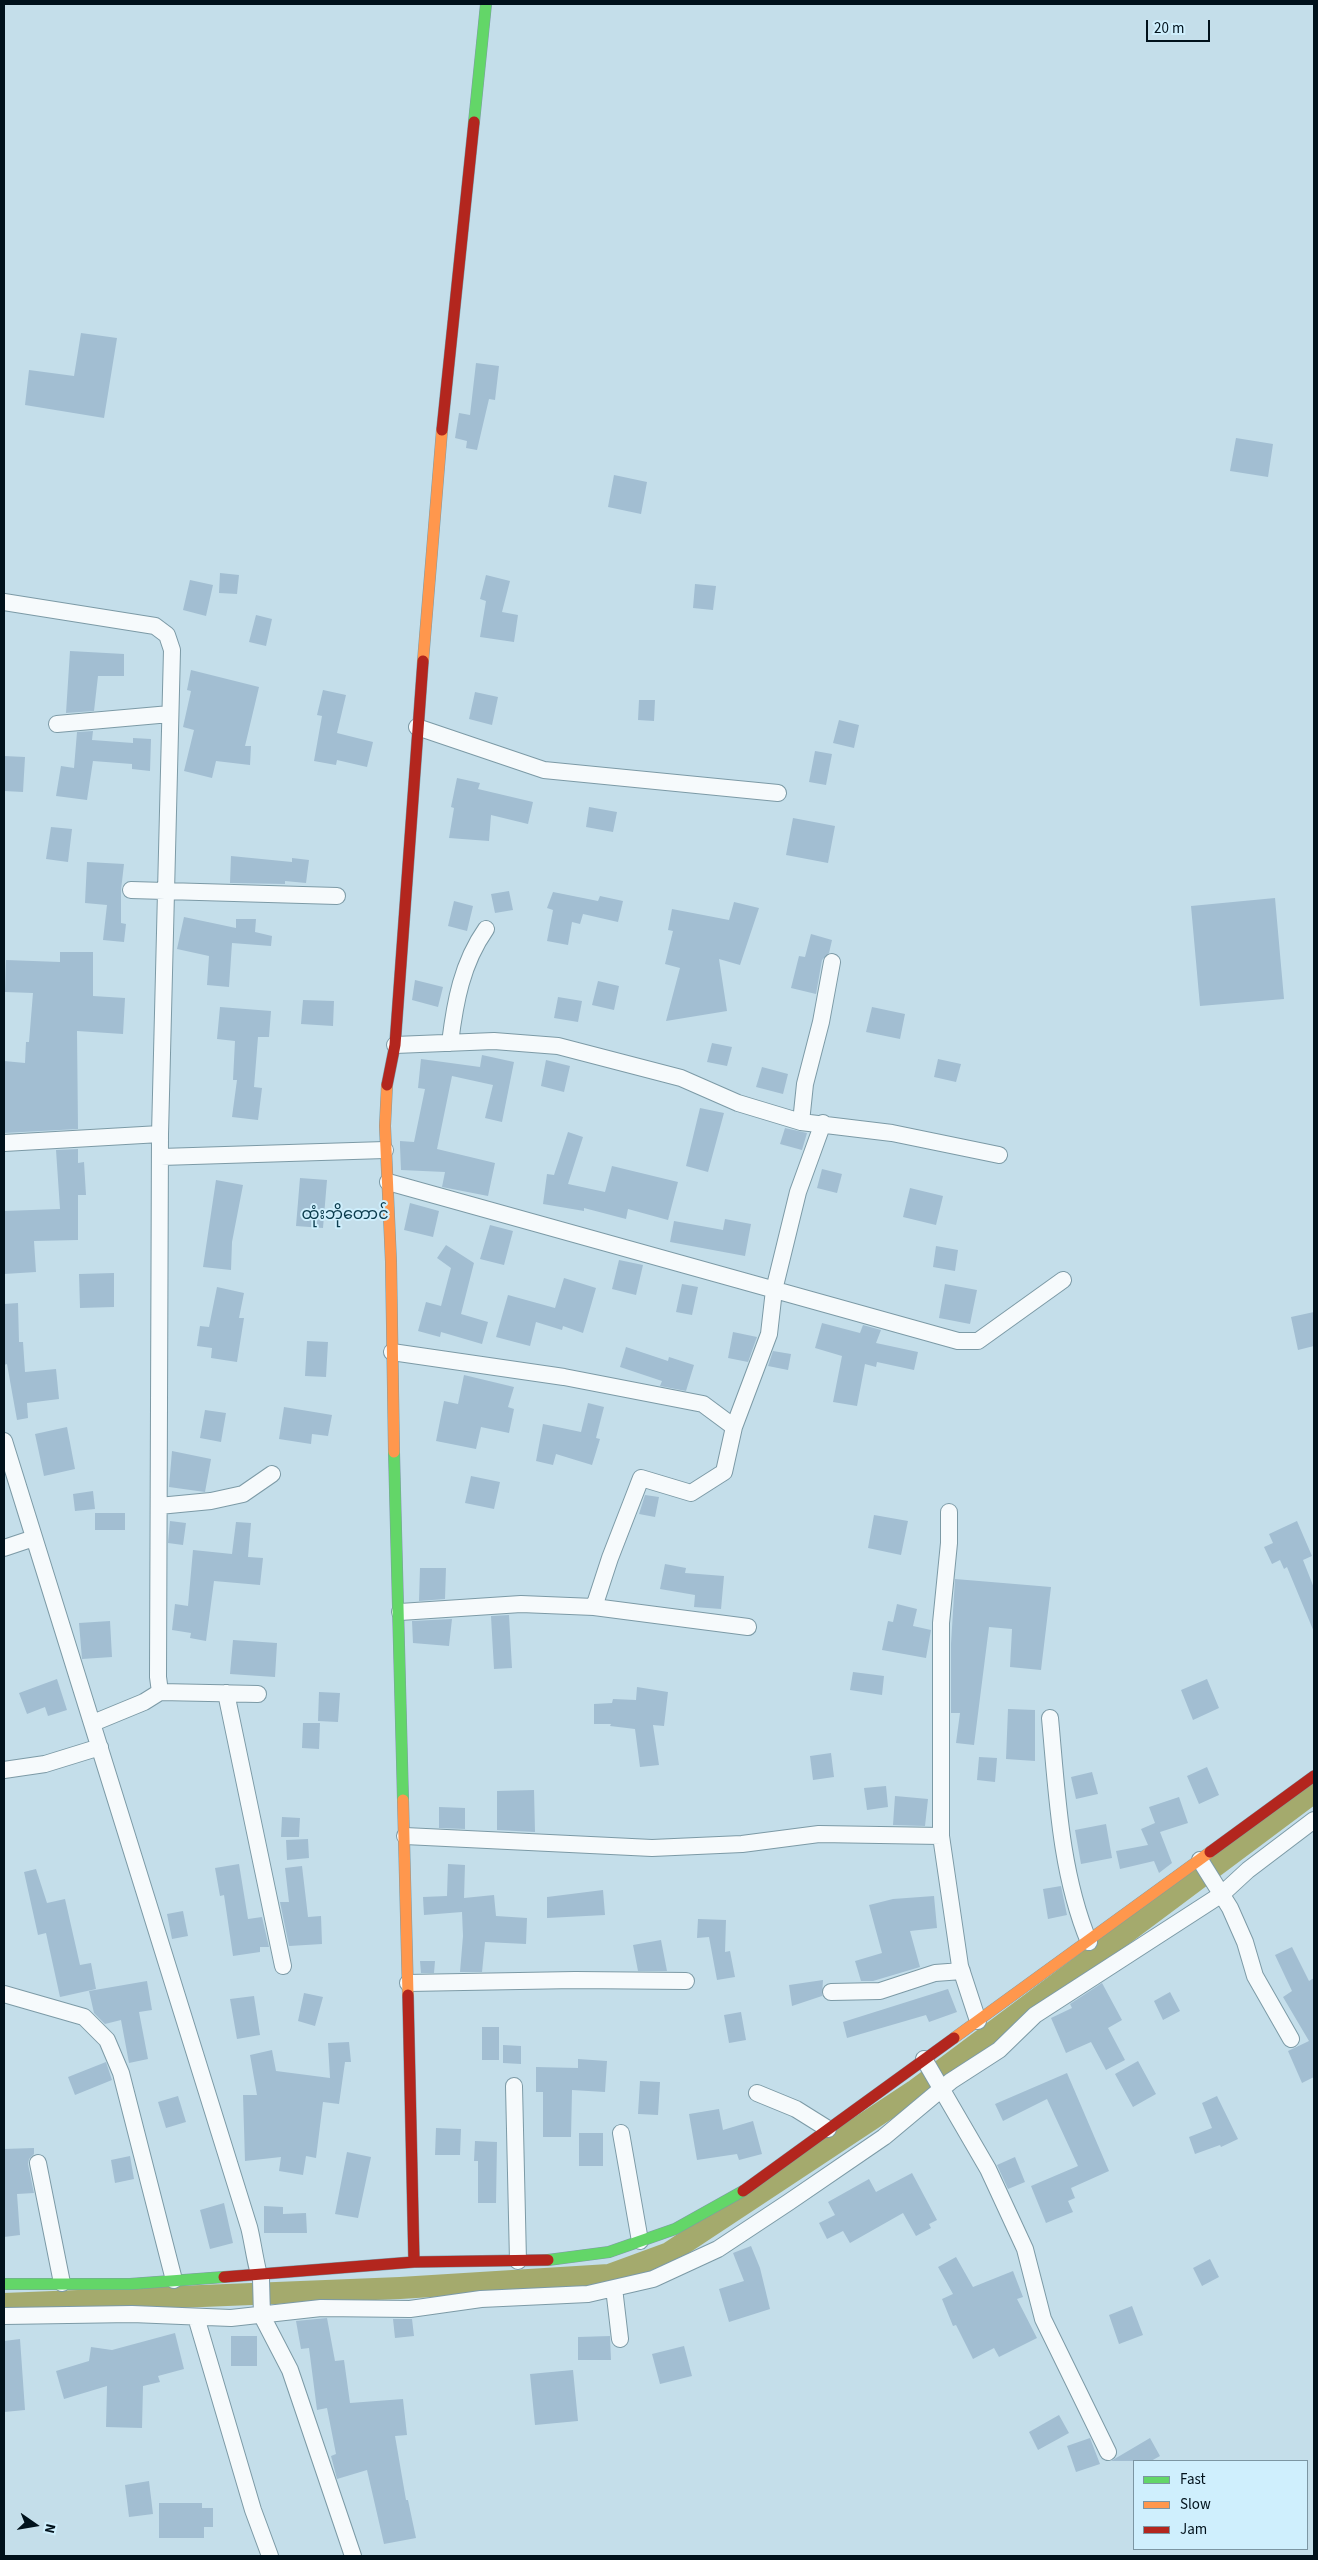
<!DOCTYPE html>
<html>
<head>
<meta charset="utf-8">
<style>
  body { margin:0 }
  #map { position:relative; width:1318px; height:2560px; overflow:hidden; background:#c4deea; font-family:"Source Sans 3",sans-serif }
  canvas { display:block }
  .frame { position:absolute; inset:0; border:5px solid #00111b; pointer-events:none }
  .legend { position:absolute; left:1133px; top:2460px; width:175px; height:90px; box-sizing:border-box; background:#cfeffd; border:1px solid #7c96a3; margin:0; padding:6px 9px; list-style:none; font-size:15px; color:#00111b }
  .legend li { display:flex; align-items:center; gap:10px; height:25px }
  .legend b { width:25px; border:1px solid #7c96a3 }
  .north { position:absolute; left:10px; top:2500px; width:50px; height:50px; -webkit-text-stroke:4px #cfeffd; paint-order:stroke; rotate:103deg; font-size:14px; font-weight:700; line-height:20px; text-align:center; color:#00111b }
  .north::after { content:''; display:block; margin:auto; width:18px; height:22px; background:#00111b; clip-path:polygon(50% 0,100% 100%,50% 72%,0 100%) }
  .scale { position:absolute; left:1146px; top:20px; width:64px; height:22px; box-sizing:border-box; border:2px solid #00111b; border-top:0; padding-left:6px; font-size:15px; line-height:18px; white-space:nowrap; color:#00111b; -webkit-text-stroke:4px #cfeffd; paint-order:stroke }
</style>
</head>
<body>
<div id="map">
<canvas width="1318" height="2560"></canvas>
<div class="frame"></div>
<ul class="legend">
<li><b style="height:6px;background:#63d668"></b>Fast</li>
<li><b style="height:6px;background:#ff974d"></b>Slow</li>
<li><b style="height:6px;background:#b3261e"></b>Jam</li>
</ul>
<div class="north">N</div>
<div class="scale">20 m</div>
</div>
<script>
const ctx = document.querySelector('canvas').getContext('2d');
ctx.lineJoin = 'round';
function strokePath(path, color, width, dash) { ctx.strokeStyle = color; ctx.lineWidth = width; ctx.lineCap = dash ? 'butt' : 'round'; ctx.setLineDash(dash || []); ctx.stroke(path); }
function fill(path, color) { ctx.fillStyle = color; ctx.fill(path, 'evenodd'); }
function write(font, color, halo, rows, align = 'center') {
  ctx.font = font + ' "Source Sans 3","Noto Sans Myanmar",sans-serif'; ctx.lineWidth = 4; ctx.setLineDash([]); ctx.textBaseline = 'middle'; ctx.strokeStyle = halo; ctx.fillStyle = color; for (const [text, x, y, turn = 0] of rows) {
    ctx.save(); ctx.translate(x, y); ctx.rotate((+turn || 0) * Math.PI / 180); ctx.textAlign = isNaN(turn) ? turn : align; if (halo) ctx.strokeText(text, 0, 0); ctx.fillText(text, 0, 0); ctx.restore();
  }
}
strokePath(new Path2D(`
  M4 2304 400 2288 609 2275 669 2253 914 2091 1314 1792`), '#a4aa6d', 22);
fill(new Path2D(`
  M81 333 117 338 104 418 25 405 29 370 74 376Z
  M476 363 499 366 495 400 489 399 477 450 466 448 467 441 455 438 459 413 470 415Z
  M1236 438 1273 444 1268 477 1230 471Z
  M614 475 647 482 641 514 608 507Z
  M220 573 239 575 237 594 219 593Z
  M486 575 510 581 502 612 518 615 514 642 480 637 486 601 480 599Z
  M190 580 213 585 206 616 183 610Z
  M695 584 716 586 713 610 693 608Z
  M256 615 272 619 266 646 249 642Z
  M70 651 124 654V676H98L94 711 66 713Z
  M191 670 259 687 245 746H251L250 765 216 761 212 778 184 771 194 730 183 727 191 691 187 690Z
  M323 690 346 695 337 733 373 742 367 767 337 760 336 765 314 761 322 716 317 715Z
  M475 692 498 697 492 725 469 719Z
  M639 700H655L654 721 638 720Z
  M839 720 859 725 854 748 833 743Z
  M93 731 92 740 133 743V738L151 739 150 771 132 769V764L93 761 87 800 56 796 61 766 74 768 77 732Z
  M815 751 832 754 826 785 809 782Z
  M4 756 25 757 23 792 4 791Z
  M457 778 480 783 478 789 533 802 528 824 491 815 489 841 449 838 454 808 451 807Z
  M589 807 617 812 613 832 586 827Z
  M793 818 835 826 828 863 786 855Z
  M51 827 72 829 68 862 46 859Z
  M231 856 292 862V858L309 860 306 883 285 881V884L230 883Z
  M87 862 124 864 121 890V923L126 924 124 942 103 940 107 905 85 903Z
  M509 891 513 910 495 913 491 894Z
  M553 892 598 901 600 896 623 901 618 922 583 914 580 924 572 922 568 945 547 941 553 910 547 908Z
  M1275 898 1284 999 1200 1006 1191 906Z
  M454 901 473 906 467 931 448 926Z
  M734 902 759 908 740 965 719 959 727 1011 666 1021 680 968 665 964 673 931 668 930 672 909 729 920Z
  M184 917 236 928V919H256L255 932 272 936 271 946 232 943 229 987 207 985 209 956 177 949Z
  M811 934 832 940 829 953 822 960 816 994 791 988 799 956 805 957Z
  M60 952H93V996L125 998 123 1034 77 1031 78 1129 4 1133V1061L25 1063 26 1042H29L33 993 5 992 6 960 60 962Z
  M415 980 443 987 438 1007 412 1000Z
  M598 981 619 986 614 1010 592 1005Z
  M558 997 582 1001 578 1022 554 1018Z
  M303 1000 334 1001 333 1026 301 1024Z
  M220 1007 271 1011 269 1037H258L254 1087 262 1088 258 1120 232 1117 237 1080H233L235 1041 217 1039Z
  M872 1007 905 1014 900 1039 866 1032Z
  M712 1043 732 1047 727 1066 707 1062Z
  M482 1055 514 1062 502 1122 485 1118 493 1085 452 1076 437 1149 495 1163 488 1196 442 1187 445 1172 401 1170 400 1146V1141L414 1142 425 1089 418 1088 421 1059 480 1067Z
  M938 1059 961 1064 956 1082 934 1077Z
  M546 1060 570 1066 564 1092 541 1086Z
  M762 1067 788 1074 783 1094 756 1087Z
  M700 1108 724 1113 708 1172 686 1166Z
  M785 1128 807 1133 802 1150 780 1144Z
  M568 1132 583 1137 568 1184 605 1192 612 1166 678 1182 668 1220 628 1209 626 1219 584 1208V1211L543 1204 547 1174 554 1175Z
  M78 1149V1163L84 1162 86 1195H78V1240L34 1241 36 1272 4 1274V1211L60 1209 56 1150Z
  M822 1169 842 1174 837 1193 817 1188Z
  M300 1178 327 1180 323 1228 296 1226Z
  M216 1180 243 1185 232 1242 231 1270 203 1267Z
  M910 1188 943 1196 936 1225 903 1217Z
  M410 1203 439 1211 433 1237 404 1230Z
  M725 1219 751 1224 745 1256 670 1242 674 1221 723 1230Z
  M490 1225 513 1231 504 1265 480 1259Z
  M446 1245 474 1263 461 1314 488 1322 482 1344 441 1332 440 1337 418 1331 426 1302 441 1306 451 1268 437 1258Z
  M936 1246 958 1250 955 1271 933 1267Z
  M619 1260 643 1265 636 1295 612 1289Z
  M114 1273V1307L80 1308 79 1274Z
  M564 1278 596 1288 583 1333 563 1326 562 1330 536 1322 530 1346 496 1337 508 1295 555 1308Z
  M682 1284 698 1287 692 1315 676 1312Z
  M945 1284 977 1290 970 1324 939 1318Z
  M217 1287 244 1293 239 1318H244L237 1362 211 1358 212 1348 197 1346 200 1326 209 1327Z
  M18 1303 19 1342H23L25 1372 56 1369 59 1399 27 1403 28 1418 17 1420 7 1364 4 1365V1304Z
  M1314 1312V1346L1298 1350 1291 1317Z
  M822 1323 860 1333 863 1325 881 1330 876 1343 918 1352 914 1370 877 1362 876 1367 865 1364 857 1406 833 1402 842 1356 815 1348Z
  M733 1332 757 1337 748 1362 728 1358Z
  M307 1341 328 1342 326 1377 305 1376Z
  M626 1347 668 1361 669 1357 694 1365 686 1391 660 1386 662 1381 620 1367Z
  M773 1351 791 1354 788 1370 768 1366Z
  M464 1375 514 1387 508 1407 514 1409 509 1433 481 1427 476 1449 436 1441 444 1401 458 1404Z
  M588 1403 604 1407 596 1438 600 1439 592 1465 556 1454 553 1465 536 1461 543 1424 581 1432Z
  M284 1407 332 1415 328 1436 312 1434 311 1444 279 1439Z
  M205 1410 226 1413 221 1442 200 1438Z
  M67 1427 75 1469 44 1476 35 1434Z
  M172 1451 211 1459 205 1492 169 1487Z
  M471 1476 500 1482 494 1509 465 1503Z
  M93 1491 95 1509 75 1511 73 1494Z
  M645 1495 659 1497 655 1517 639 1514Z
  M95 1513H125V1530H95Z
  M874 1515 908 1521 901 1555 868 1548Z
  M170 1521 186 1523 183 1545 168 1543Z
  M1297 1521 1312 1556 1303 1560 1314 1588V1632L1287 1567 1284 1569 1280 1560 1272 1564 1264 1547 1273 1543 1269 1534Z
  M236 1522 251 1523 248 1557 263 1558 260 1585 214 1581 206 1641 190 1638 191 1633 172 1630 175 1604 188 1606 193 1550 232 1554Z
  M665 1564 686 1568 685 1573 724 1576 721 1609 694 1607 695 1595 660 1589Z
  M420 1568H446L445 1599 419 1601Z
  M955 1579 1051 1587 1041 1670 1010 1667 1012 1629 989 1627 974 1745 956 1743 960 1713H951V1644Z
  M897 1604 917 1609 913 1626 931 1630 926 1658 882 1650 888 1621 893 1622Z
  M509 1615 512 1668 494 1669 491 1616Z
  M452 1619 449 1646 413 1643 412 1621Z
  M110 1621 112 1657 82 1659 79 1623Z
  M233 1640 277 1643 275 1677 230 1674Z
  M853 1672 884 1676 882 1695 850 1690Z
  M57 1679 67 1710 48 1716 45 1707 27 1714 19 1693Z
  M1207 1679 1219 1708 1193 1720 1181 1690Z
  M637 1687 668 1692 664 1726 653 1725 659 1765 640 1767 635 1729 610 1726 611 1724H594V1704L612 1703 613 1699 636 1700Z
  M319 1692 340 1693 338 1722 318 1721Z
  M1008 1709 1035 1710V1761L1006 1759Z
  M303 1723H320L319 1749 302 1748Z
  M831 1753 834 1777 813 1780 810 1756Z
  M979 1757 997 1758 995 1782 977 1780Z
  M1207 1767 1219 1795 1199 1804 1187 1776Z
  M1092 1772 1098 1794 1076 1799 1071 1777Z
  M886 1786 888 1807 867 1810 864 1788Z
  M534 1790 535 1832 497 1830V1791Z
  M895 1796 928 1799 925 1826 893 1825Z
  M1179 1797 1188 1823 1160 1832 1172 1863 1159 1873 1154 1861 1120 1869 1116 1851 1148 1845 1141 1829 1155 1823 1149 1807Z
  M439 1807 465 1808V1829L439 1828Z
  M282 1817 300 1818 299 1837H281Z
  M1106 1824 1112 1858 1081 1864 1075 1830Z
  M308 1839 309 1858 287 1860 286 1840Z
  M239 1864 248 1919 262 1917 269 1947H260V1952L233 1956 224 1895 220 1896 215 1868Z
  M448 1864 465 1865 464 1898 494 1895 496 1916 527 1918 526 1944 485 1942 482 1972H460L463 1936 462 1912 424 1915 423 1897 447 1896Z
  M302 1866 308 1917 321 1916 322 1944 289 1946 280 1902H289L285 1868Z
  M36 1869 47 1903 65 1899 80 1965 91 1963 96 1989 60 1997 46 1933 38 1935 24 1872Z
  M1061 1886 1067 1915 1048 1919 1043 1889Z
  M603 1890 605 1915 547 1918V1897Z
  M934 1896 937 1928 910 1931 920 1967 873 1981H861L855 1961 882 1953 869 1905 893 1899Z
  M183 1911 188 1936 172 1939 167 1914Z
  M698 1919 726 1920 725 1952 730 1951 735 1977 717 1980 709 1937 697 1938Z
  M661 1940 667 1971H638L633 1945Z
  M1292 1947 1309 1981 1314 1978V2077L1302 2083 1288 2051 1309 2041 1283 1997 1292 1991 1275 1955Z
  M420 1961H435L434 1973H421Z
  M823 1980 822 1996 792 2006 789 1985Z
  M147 1981 152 2010 139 2012 148 2059 129 2063 121 2020 105 2024 94 2013 89 1991Z
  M1102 1983 1122 2020 1108 2028 1125 2060 1106 2070 1091 2042 1066 2053 1051 2018 1072 2008 1070 2004Z
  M948 1989 957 2012 929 2022 926 2015 847 2038 843 2022Z
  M1170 1992 1180 2011 1163 2020 1154 2001Z
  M304 1993 323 1997 315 2026 298 2021Z
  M254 1996 260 2035 237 2039 230 1999Z
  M741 2012 746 2040 729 2043 724 2015Z
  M482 2027H499V2060H482Z
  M349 2042 351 2062H345L339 2104 323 2102 316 2158 306 2156 303 2175 279 2171 281 2157 245 2161 243 2095H257L250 2055 272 2050 276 2071 330 2078 328 2043Z
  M503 2045 521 2046V2064L503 2063Z
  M578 2059 607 2061 605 2092 572 2090 571 2137H543V2092H536V2067L578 2068Z
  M1138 2061 1156 2094 1133 2107 1115 2074Z
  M106 2062 112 2080 75 2095 68 2077Z
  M1067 2073 1109 2171 1071 2188 1075 2198 1068 2201 1073 2212 1046 2223 1031 2186 1078 2166 1047 2099 1003 2121 995 2104Z
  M640 2081 660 2082 658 2115 638 2114Z
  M178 2096 186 2122 166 2128 158 2102Z
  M1217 2096 1238 2139 1221 2147 1220 2145 1195 2154 1189 2137 1212 2128 1202 2103Z
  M719 2109 723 2130 753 2121 762 2154 739 2160 737 2154 697 2160 689 2114Z
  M436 2128 461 2129 460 2155H435Z
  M579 2133H603V2166H579Z
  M475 2141 497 2142 496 2203H478V2161H474Z
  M34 2148V2154L29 2159 28 2164 34 2193 17 2194 20 2235 4 2237V2149Z
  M347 2152 371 2157 358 2218 335 2214Z
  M130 2156 134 2179 115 2183 111 2160Z
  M1015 2157 1025 2182 1008 2189 997 2165Z
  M912 2173 937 2220 929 2224 931 2228 916 2236 903 2213 850 2243 843 2231 827 2239 819 2223 835 2215 828 2202 869 2179 876 2192Z
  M224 2203 233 2243 210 2249 200 2210Z
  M264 2206 283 2207V2214L306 2213 307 2233H264Z
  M751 2246 760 2268 770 2309 729 2322 719 2289 744 2281 733 2253Z
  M956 2257 973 2287 1013 2271 1023 2297 1017 2299 1037 2338 999 2357 994 2348 973 2359 956 2325 953 2326 942 2299 953 2294 938 2267Z
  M1210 2259 1219 2277 1202 2286 1193 2268Z
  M1132 2306 1143 2335 1119 2344 1109 2315Z
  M327 2318 335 2361 344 2360 350 2403 403 2399 407 2435 395 2436 406 2500H408L416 2538 384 2544 367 2470 337 2479 331 2456 336 2454 327 2408 317 2410 309 2348 301 2349 296 2321Z
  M393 2319H412L414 2336 395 2338Z
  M175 2333 184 2369 158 2376 160 2382 143 2386 142 2428 106 2427 107 2386 64 2399 56 2371 89 2361 91 2347 112 2350Z
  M231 2336H257V2366H231Z
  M610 2336 611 2360H578V2337Z
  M20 2339 25 2410 4 2412V2341Z
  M684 2346 692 2376 660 2384 652 2354Z
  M573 2370 578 2421 535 2425 530 2374Z
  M1059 2415 1069 2433 1038 2450 1029 2432Z
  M1090 2438 1100 2464 1076 2472 1067 2446Z
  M1150 2438 1160 2456 1151 2461H1111Z
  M149 2481 153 2514 129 2517 125 2485Z
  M159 2503H202V2508H213V2527H204V2538H159Z`), '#a2bed2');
const street = new Path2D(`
  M4 602 155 626 167 635 172 650 160 1134 158 1677 160 1692 144 1702 93 1723
  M57 724 170 714
  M417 727 544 770 778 793
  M131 890 337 896
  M450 1043C455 1002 462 963 486 929
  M395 1045 494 1041 558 1046 681 1078 738 1103 801 1122 892 1133 999 1155
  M801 1122 805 1084 821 1022 832 962
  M4 1143 160 1134
  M161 1157 385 1150
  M388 1182 958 1341H978L1063 1280
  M392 1352 564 1377 703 1404 734 1427
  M4 1441 249 2227C252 2237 257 2274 261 2279L262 2316 290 2370 353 2556
  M159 1506 211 1501 243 1494 272 1474
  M949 1512V1543L941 1623V1836L960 1966 978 2021
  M4 1548 34 1538
  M594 1607 610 1558 641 1478 691 1493 724 1472 734 1427 769 1334 774 1290 798 1192 823 1123
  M400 1612 521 1604 594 1607 748 1627
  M160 1692 258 1694
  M226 1693 283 1966
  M1050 1718C1057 1793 1060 1872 1089 1942
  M4 1770 45 1764 100 1747
  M405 1836 652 1848 742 1844 819 1834 941 1836
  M1200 1860 1230 1908 1245 1942 1255 1976 1291 2039
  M408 1983 575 1980 686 1981
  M831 1992 880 1991 935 1973 962 1971
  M4 1994 84 2017 107 2040 121 2073 174 2280
  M924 2059 988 2169 1025 2249 1043 2319 1108 2452
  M514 2086 518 2261
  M757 2093 796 2109 828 2129
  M621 2133 640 2241
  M38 2163 62 2283
  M614 2288 620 2339
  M4 2316 132 2314 231 2318 321 2308 410 2309 481 2299 588 2294 653 2279 718 2249 789 2202 884 2137 951 2081 999 2050 1035 2015 1222 1894 1248 1870 1314 1820
  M196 2317 253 2510 270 2556`);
const fast = new Path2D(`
  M474 122 486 4
  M394 1452 403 1800
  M548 2260 609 2252 675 2229 743 2191
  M4 2284H130L224 2277`);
const slow = new Path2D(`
  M423 661 442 430
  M387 1085 385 1126 391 1262 394 1452
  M403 1800 408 1995
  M954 2038 1210 1852`);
const jam = new Path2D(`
  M442 430 474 122
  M387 1085 395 1045 423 661
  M1210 1852 1314 1776
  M408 1995 414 2262
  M743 2191 954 2038
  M224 2277 414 2262 548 2260`);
strokePath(street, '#7c9aa6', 18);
strokePath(fast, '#7c9aa6', 12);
strokePath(slow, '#7c9aa6', 12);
strokePath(jam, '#7c9aa6', 12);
strokePath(street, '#f6fafc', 16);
strokePath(fast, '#63d668', 11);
strokePath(slow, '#ff974d', 11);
strokePath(jam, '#b3261e', 11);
write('16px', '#0b3c4d', '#cfeffd', [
  ["ထုံးဘိုတောင်",345,1215]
]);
</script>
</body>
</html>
